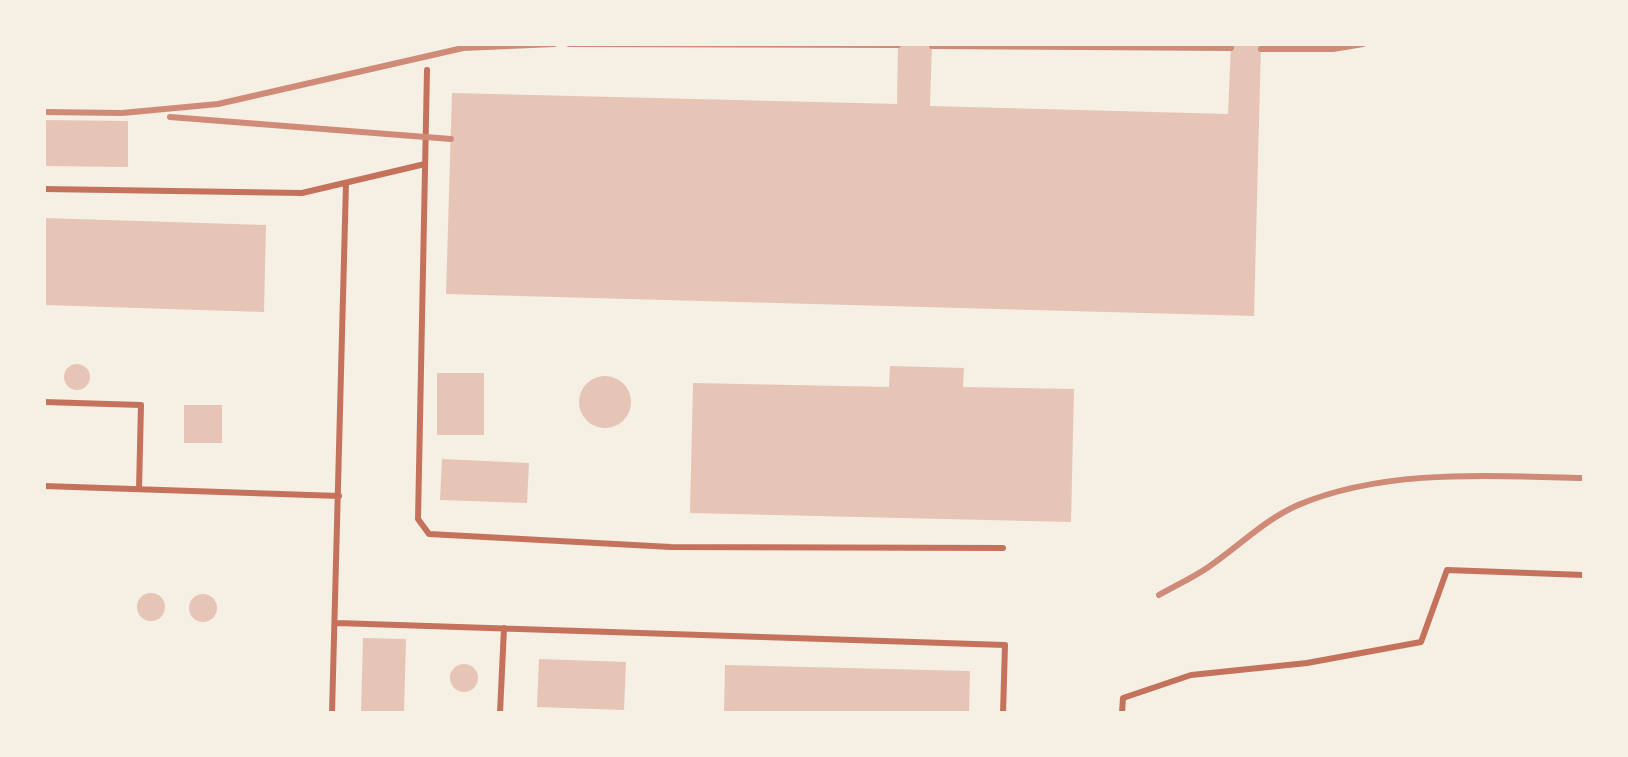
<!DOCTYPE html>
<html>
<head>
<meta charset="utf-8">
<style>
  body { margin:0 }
  #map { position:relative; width:1628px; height:757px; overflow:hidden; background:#f6efe4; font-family:Raleway,sans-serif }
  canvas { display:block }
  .frame { position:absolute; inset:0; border:46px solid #f6efe4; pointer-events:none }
</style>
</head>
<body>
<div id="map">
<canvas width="1628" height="757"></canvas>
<div class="frame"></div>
</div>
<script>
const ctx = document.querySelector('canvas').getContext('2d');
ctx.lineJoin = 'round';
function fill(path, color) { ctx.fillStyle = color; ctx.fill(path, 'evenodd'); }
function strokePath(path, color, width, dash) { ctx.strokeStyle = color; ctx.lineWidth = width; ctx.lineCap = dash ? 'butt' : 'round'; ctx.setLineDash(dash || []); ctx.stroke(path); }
fill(new Path2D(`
  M898 44H932L930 106 1228 114 1231 44H1261L1254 316 446 294 452 93 897 104Z
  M44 120 128 121V167L44 166Z
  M44 218 266 225 264 312 44 305Z
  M64 377a13 13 0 1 1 26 0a13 13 0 1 1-26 0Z
  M890 366 964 368 963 387 1074 389 1071 522 690 513 693 383 889 387Z
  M437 373H484V435H437Z
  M579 402a26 26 0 1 1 52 0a26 26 0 1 1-52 0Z
  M184 405H222V443H184Z
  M442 459 529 463 527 503 440 500Z
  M137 607a14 14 0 1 1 28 0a14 14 0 1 1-28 0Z
  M189 608a14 14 0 1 1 28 0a14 14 0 1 1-28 0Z
  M363 638 406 639 404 713H361Z
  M539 659 626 662 624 710 537 707Z
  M450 678a14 14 0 1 1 28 0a14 14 0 1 1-28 0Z
  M725 665 970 671 969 713H724Z`), '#e6c5b7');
strokePath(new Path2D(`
  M427 70 418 519 429 534 671 547 1003 548
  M44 189 302 193 425 164
  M44 402 141 405 139 489
  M44 486 339 496
  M337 623 1005 645 1003 713
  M332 713 346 183
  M500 713 504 628
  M1122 713 1123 698 1191 675 1307 663 1421 642 1447 570 1584 575`), '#c5725c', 6);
strokePath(new Path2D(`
  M569 44 898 45
  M932 46 1231 48
  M1261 49H1333L1363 44
  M44 112 122 113 218 104 463 48 554 44
  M170 117 451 139
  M1159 595C1175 586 1192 578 1207 568 1238 547 1264 520 1298 505 1386 468 1491 476 1584 478`), '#cf8b77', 6);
</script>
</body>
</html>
